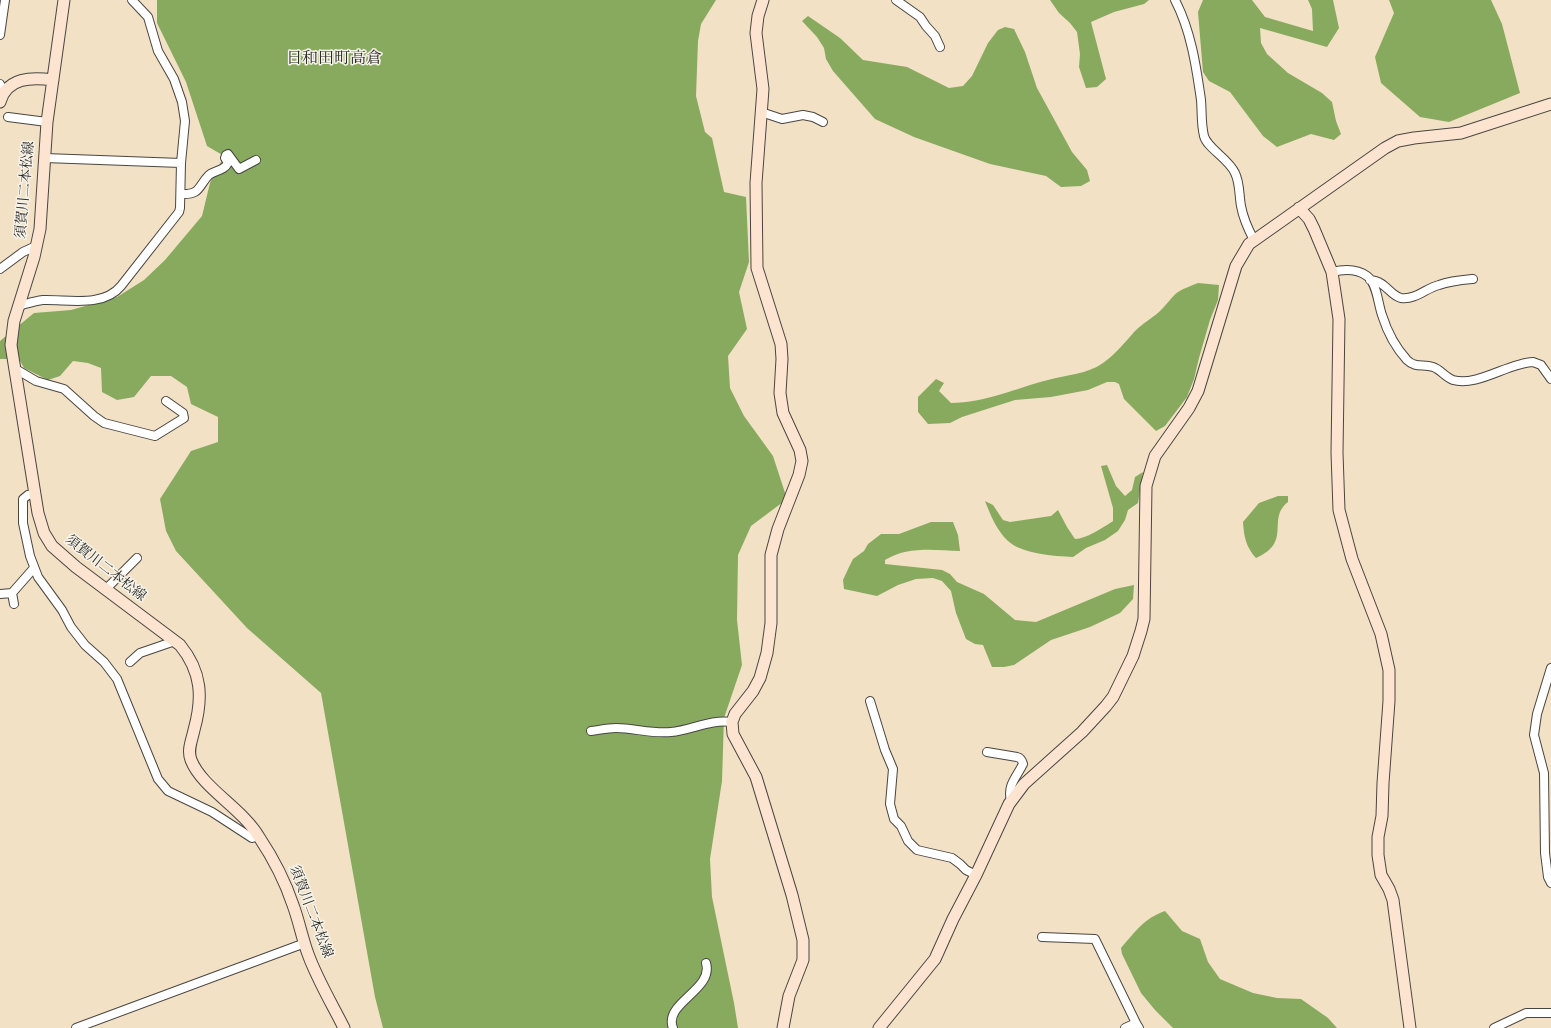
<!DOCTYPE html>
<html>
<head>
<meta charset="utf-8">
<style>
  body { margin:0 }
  canvas { display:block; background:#f2e1c4 }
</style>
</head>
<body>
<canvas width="1551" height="1028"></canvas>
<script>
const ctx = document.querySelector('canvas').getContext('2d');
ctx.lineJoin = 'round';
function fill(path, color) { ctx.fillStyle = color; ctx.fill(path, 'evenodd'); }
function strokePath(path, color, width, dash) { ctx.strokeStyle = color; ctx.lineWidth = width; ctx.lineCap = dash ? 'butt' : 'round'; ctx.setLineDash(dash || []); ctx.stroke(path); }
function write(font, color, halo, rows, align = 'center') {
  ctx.font = font + ' "IM FELL English","Noto Serif JP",serif'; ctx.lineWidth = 3; ctx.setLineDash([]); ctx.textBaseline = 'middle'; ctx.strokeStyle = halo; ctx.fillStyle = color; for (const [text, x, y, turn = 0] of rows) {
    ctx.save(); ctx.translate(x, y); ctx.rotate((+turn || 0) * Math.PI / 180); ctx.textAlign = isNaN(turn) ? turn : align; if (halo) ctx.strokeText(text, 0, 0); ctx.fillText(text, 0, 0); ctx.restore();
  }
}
fill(new Path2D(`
  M157 0H716L701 24 698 41 696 96 705 132 712 138 724 192 746 197 749 262 739 292 747 329 728 356 730 388 744 416 773 456 787 499 751 526 738 555 737 620 742 665 724 718 722 781 710 859 712 897 734 1003 738 1028H383L375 997 321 693 247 628 176 551 166 531 160 499 191 451 218 442V417L191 404 187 387 171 376H151L134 397 117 400 102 392 101 368 88 363 73 361 60 376 48 380 24 368 19 359H0V341L34 313 71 310 117 297 144 280 165 260 202 216 210 183 224 156 207 146 186 82 157 23Z
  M1050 0H1149L1144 4 1114 12 1091 22 1106 79 1097 87 1086 88 1079 67 1080 54 1077 32 1070 23 1059 13Z
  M1203 0H1252L1265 17 1313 31 1312 9 1308 0H1333L1339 28 1327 47 1260 28 1261 43 1267 54 1288 73 1322 93 1332 102 1336 121 1341 134 1334 140 1311 134 1277 147 1263 136 1230 92 1209 81 1203 72 1198 12Z
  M1389 0H1491L1502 24 1520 93 1449 122 1420 117 1381 83 1375 57 1394 13Z
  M808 16 840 38 863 60 907 67 949 88 963 86 972 76 988 43 998 30 1005 27 1014 29 1025 52 1037 88 1072 152 1087 170 1090 181 1081 186 1061 187 1046 176 990 164 914 137 875 119 833 71 826 59 824 48 817 37 802 21Z
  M1198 283 1219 285 1218 300 1210 320 1199 358 1194 379 1187 397 1165 426 1156 431 1124 399 1119 384 1115 382H1107L1088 390 1051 397 1015 400 962 417 950 423 928 424 918 412V397L936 379 944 383 939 391 951 403C985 403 1016 388 1048 380 1066 375 1088 374 1103 363 1116 354 1125 342 1135 331 1143 323 1151 319 1159 312 1166 306 1171 297 1178 292 1184 288 1191 286 1198 283Z
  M1107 465 1116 486 1125 496 1132 490 1135 477 1143 472 1138 503 1128 510 1125 520 1118 531 1105 540 1086 548 1073 557C1054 556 1022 554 1008 541 997 531 990 514 985 501L993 505 1003 520 1010 522 1051 516 1058 510 1067 527 1075 539C1086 539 1104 527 1113 521V508L1101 466Z
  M1278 496H1288V502C1266 519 1293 542 1256 558 1246 547 1244 537 1243 522L1259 503Z
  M931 522H953L958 535 960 551C935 550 907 546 885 560V564L942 570 950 574 957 582 984 594 1015 620 1036 622 1115 589 1134 585 1133 599 1120 613 1090 627 1051 640 1014 665 1004 667H992L983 645 975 644 966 639 956 613 951 591 942 581 933 578 916 579 898 585 877 596 844 589 843 580 849 567 853 559 864 551 868 544 881 534H899Z
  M1165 911 1182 931 1200 939 1208 962 1220 979 1253 993 1277 998 1301 999 1328 1018 1337 1028H1173L1155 1010 1141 993 1122 954 1121 948C1136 931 1143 919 1165 911Z`), '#87aa5f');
const street = new Path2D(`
  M896 0 920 17 926 26 935 36 940 47
  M1175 0C1191 31 1196 65 1201 100 1202 111 1201 124 1204 136 1207 148 1229 159 1235 173 1240 183 1239 195 1241 206 1243 217 1248 229 1254 240
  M0 35 5 0
  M0 84 4 94
  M761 112 782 119 803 115 813 117 823 122
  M8 117 47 122
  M45 158 181 163
  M181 194C201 195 198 186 209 175 215 170 224 171 228 163L225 158 226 155 228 154 239 169 256 160
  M0 269 23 252 36 246
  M1332 272C1344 269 1356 268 1367 276 1377 283 1378 304 1382 315 1387 331 1396 348 1407 360 1415 368 1423 364 1433 367 1440 369 1445 377 1453 380 1477 387 1508 363 1533 362L1541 365 1551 379
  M1370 280C1386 281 1390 296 1401 298 1416 300 1426 288 1439 285 1450 281 1462 280 1473 279
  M18 306C26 304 34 301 43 300 67 299 103 308 121 286L179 212 180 208 181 163 185 121 182 102 174 79 158 51 148 17 132 0
  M14 368 36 381 64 389 94 416 104 423 155 436 184 418 183 413 166 401
  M34 494 28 495 23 499V523L30 556 38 577 62 610 71 627 85 645 104 662 117 679 158 779 168 791 212 812 252 838 259 836
  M106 589 137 558
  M0 594 12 593
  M14 604 12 593 34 568
  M130 662 140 653 175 641
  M1551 668 1537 714 1534 735 1544 773 1545 853 1548 877 1551 883
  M870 701 885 750 893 769 890 804 894 819 901 826 908 841 917 850 952 858 960 864 966 870 976 875
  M591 731C599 730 608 728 616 728 634 728 652 734 671 732 692 730 710 719 732 722
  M987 752 1017 757C1021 758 1022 760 1023 764 1016 778 1007 785 1011 801
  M1042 937 1095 939 1136 1023
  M76 1028 305 943
  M673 1028C663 1003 714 990 706 963
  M1125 1028 1136 1023 1139 1028
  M1494 1028 1526 1013H1551`);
const secondary = new Path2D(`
  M64 0 47 122 40 229 34 257 14 321 11 345 38 513 44 533 52 546 76 567 180 645C202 672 203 698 194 730 192 740 187 750 191 760 202 788 242 808 259 837 273 858 285 881 293 905 299 921 302 938 308 954 317 979 332 1004 344 1028
  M763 0 758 16 756 33 763 89 756 183 757 268 781 344 782 359 780 393 783 413 800 450 802 461 799 475 778 529 771 555V623L767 653 760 678 753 691 735 714 732 722 733 734 756 777 792 895 803 940V960L789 996 783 1028
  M0 102C7 77 32 77 53 80
  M1299 208 1309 219 1314 229 1332 272 1339 319 1337 453 1339 510 1352 559 1381 634 1389 670V701L1383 783 1382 816 1378 837V855L1381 875 1389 889 1393 900 1410 1028
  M879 1028 935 959 953 919 976 875 1009 804 1024 784 1082 732 1106 706 1113 697 1133 656 1141 631 1144 619 1146 486 1155 456 1189 408 1198 391 1236 266 1249 244 1385 148 1398 141 1414 138 1461 133 1551 104`);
strokePath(street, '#494642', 10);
strokePath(secondary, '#494642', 13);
strokePath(street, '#fff', 8);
strokePath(secondary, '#fde4d1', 11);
write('14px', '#2b2b2b', '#f7f3e8', [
  ["須賀川二本松線",26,190,-85],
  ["須賀川二本松線",105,569,38],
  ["須賀川二本松線",310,912,69]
]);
write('16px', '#2b2b2b', '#f7f3e8', [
  ["日和田町高倉",334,60]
]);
</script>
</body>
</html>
